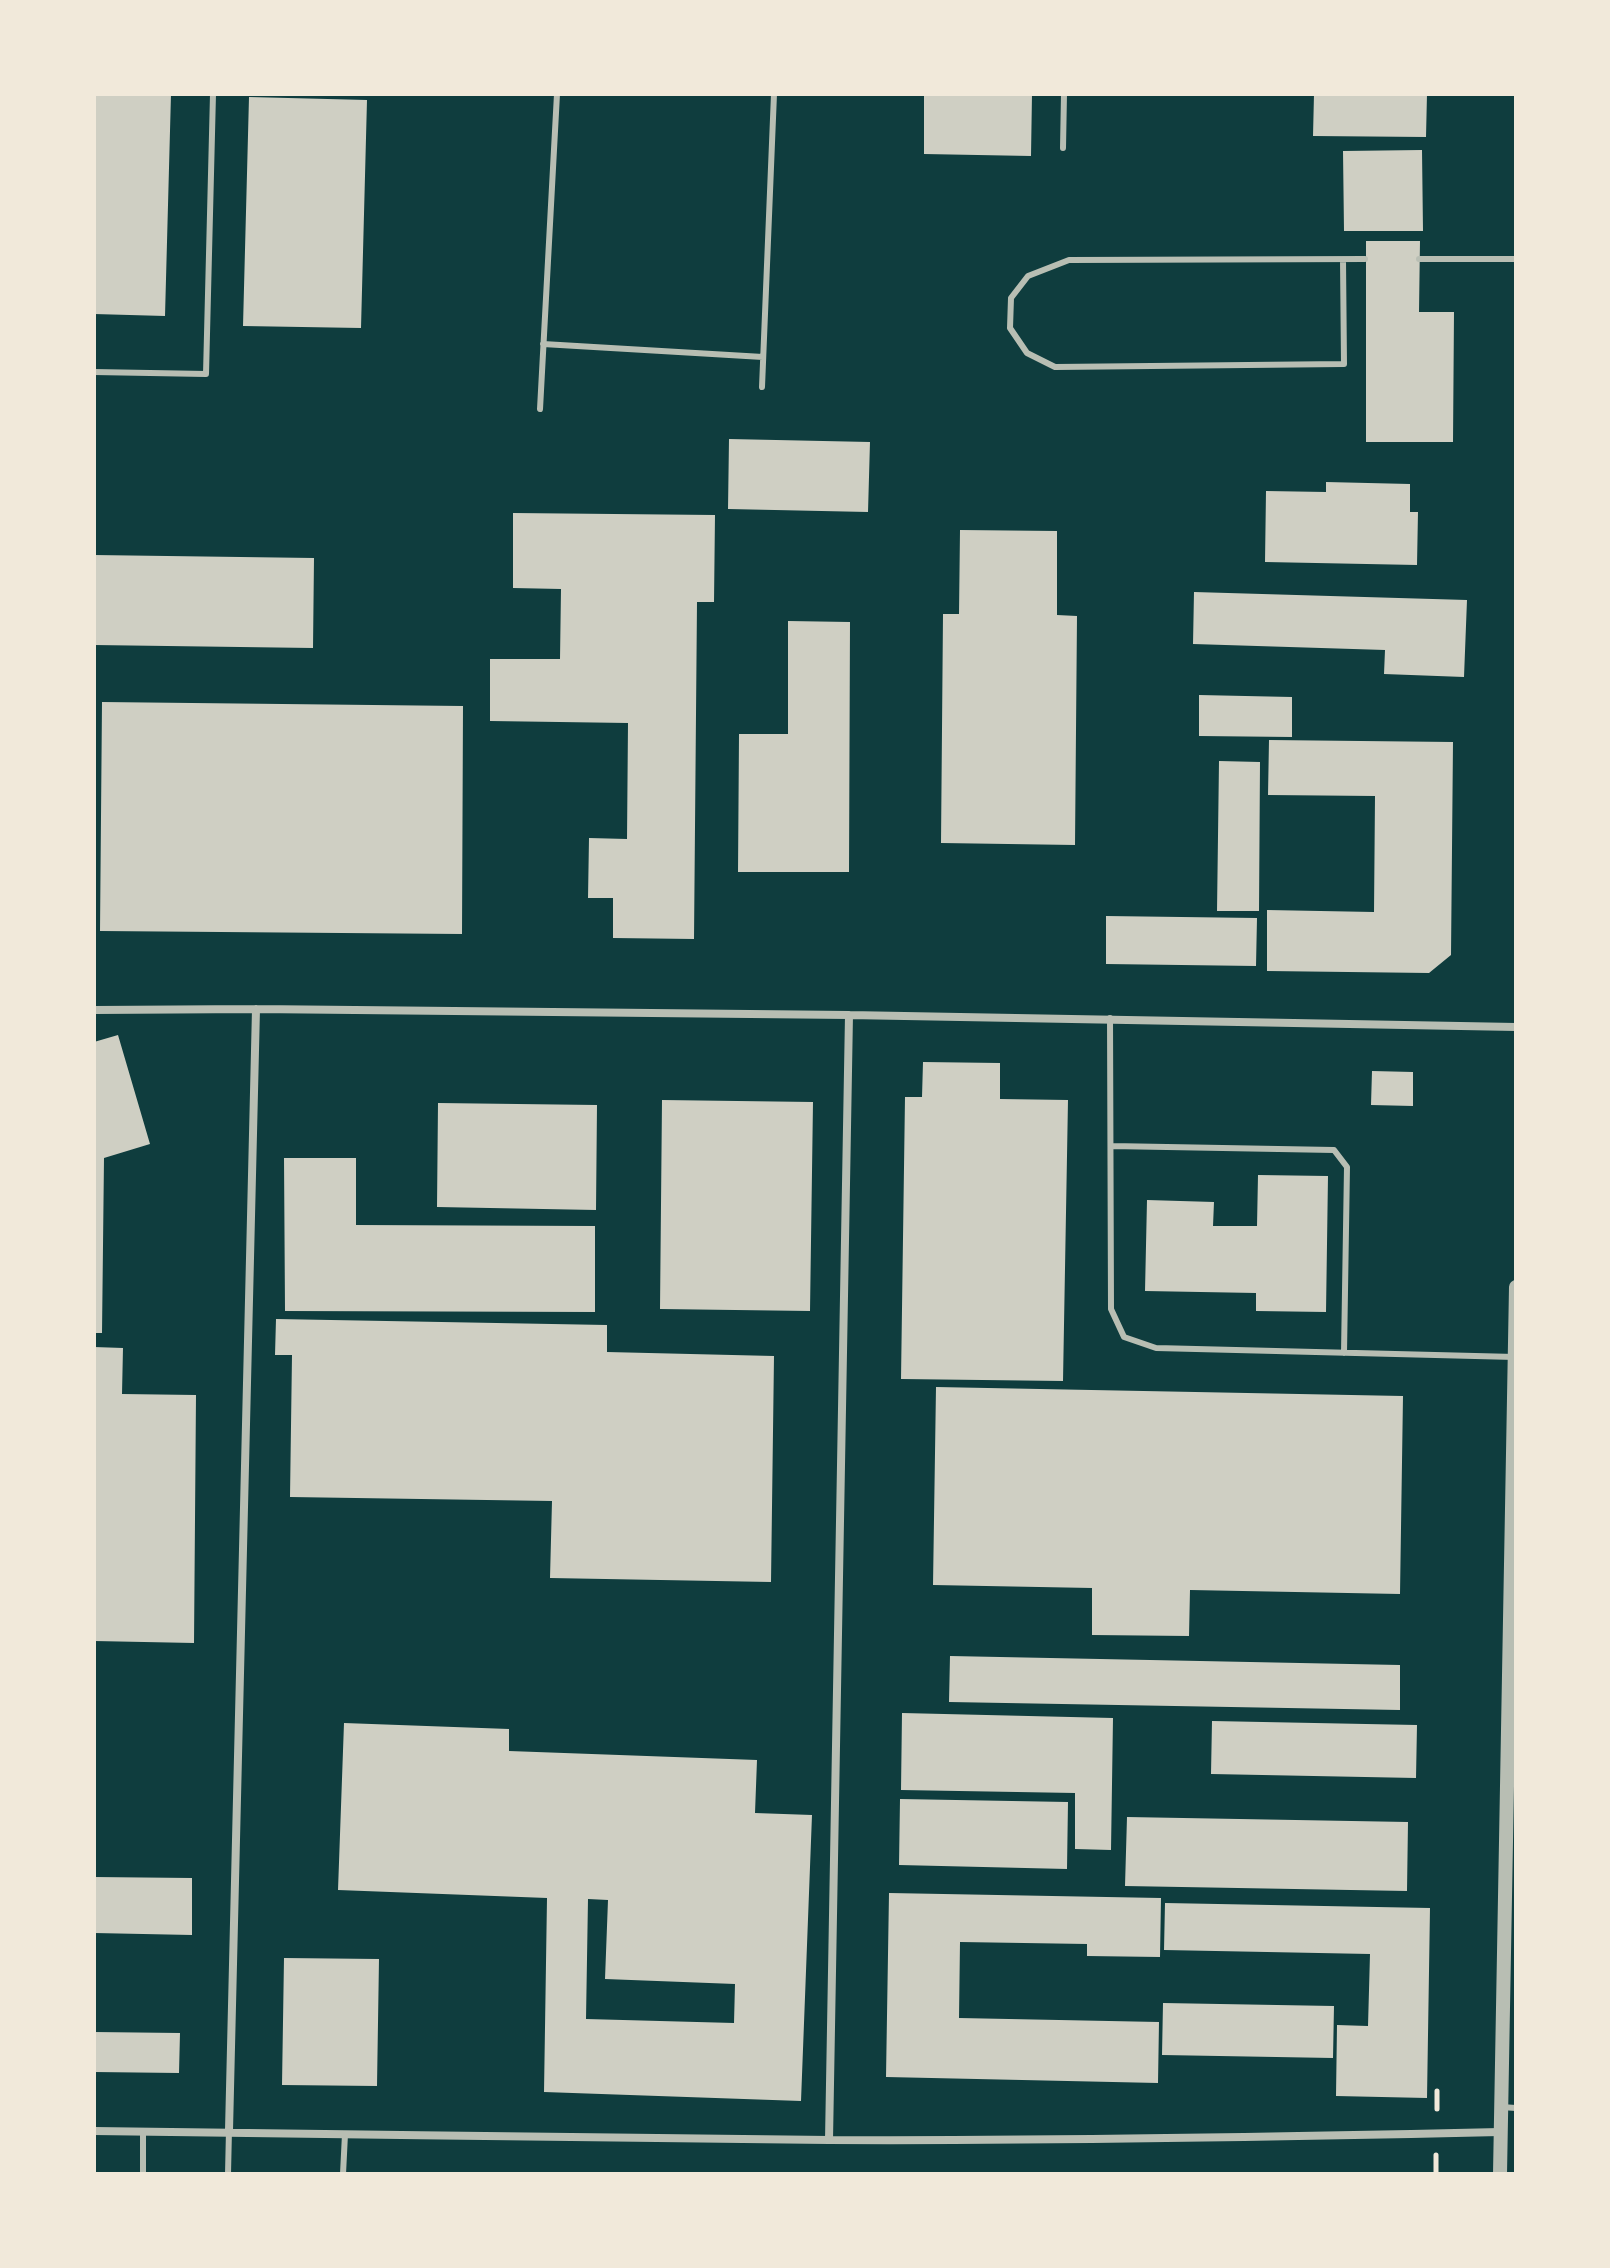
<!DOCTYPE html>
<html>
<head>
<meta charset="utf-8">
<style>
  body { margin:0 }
  #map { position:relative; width:1610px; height:2268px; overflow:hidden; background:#0f3d3e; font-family:"Fira Sans Condensed",sans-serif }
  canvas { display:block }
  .frame { position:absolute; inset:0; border:96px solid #f1e9da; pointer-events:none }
</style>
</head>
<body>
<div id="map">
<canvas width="1610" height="2268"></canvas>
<div class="frame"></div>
</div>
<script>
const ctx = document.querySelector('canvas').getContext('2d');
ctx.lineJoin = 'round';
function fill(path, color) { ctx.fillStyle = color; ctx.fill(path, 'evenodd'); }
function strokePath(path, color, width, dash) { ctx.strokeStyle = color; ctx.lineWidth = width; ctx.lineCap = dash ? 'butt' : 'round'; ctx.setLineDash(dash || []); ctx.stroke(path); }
fill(new Path2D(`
  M94 94H171L165 316 94 314Z
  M924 94H1032L1031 156 924 154Z
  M1314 94H1427L1426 137 1313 136Z
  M249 97 367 100 361 328 243 326Z
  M1422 150 1423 231H1344L1343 151Z
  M1366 241H1420L1419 312H1454L1453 442H1366Z
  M729 439 870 442 868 512 728 509Z
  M1326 482 1410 484V512H1418L1417 565 1265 562 1266 491 1326 492Z
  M513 513 715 515 714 602H697L694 939 613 938V898H588L589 838 627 839 628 723 490 721V659H560L561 589 513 588Z
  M960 530 1057 531V615L1077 616 1075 845 941 843 943 614H959Z
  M94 555 314 558 313 648 94 645Z
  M1194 592 1467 600 1464 677 1384 674 1385 650 1193 644Z
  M788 621 850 622 849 872H738L739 734H788Z
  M1199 695 1292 697V737L1199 736Z
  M102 702 463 706 462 934 100 931Z
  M1269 740 1453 742 1451 955 1429 973 1267 971V910L1374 912 1375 796 1268 795Z
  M1219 761 1260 762 1259 911H1217Z
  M1106 916 1257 918 1256 966 1106 964Z
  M118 1035 150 1144 104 1158 102 1333H94V1042Z
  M923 1062 1000 1063V1099L1068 1100 1063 1381 901 1379 905 1097H922Z
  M1372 1071 1413 1072V1106L1371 1105Z
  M662 1100 813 1102 810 1311 660 1309Z
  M438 1103 597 1105 596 1210 437 1207Z
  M284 1158H356V1225L595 1226V1312L285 1311Z
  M1258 1175 1328 1176 1326 1312 1256 1311V1293L1145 1291 1147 1200 1214 1202 1213 1226H1257Z
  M276 1319 607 1325V1352L774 1356 771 1582 550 1578 552 1501 290 1497 292 1355H275Z
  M94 1347 123 1348 122 1394 196 1395 194 1643 94 1641Z
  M936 1387 1403 1396 1400 1594 1190 1590 1189 1636 1092 1635V1588L933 1585Z
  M950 1656 1400 1665V1710L949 1702Z
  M902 1713 1113 1718 1111 1850 1075 1849V1793L901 1790Z
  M1212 1721 1417 1725 1416 1778 1211 1774Z
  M344 1723 509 1729V1751L757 1760 755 1813 812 1815 801 2101 544 2092 547 1898 338 1890ZM588 1899 608 1900 605 1979 735 1984 734 2023 586 2019Z
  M900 1799 1068 1802 1067 1869 899 1865Z
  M1127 1817 1408 1822 1407 1891 1125 1886Z
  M94 1877 192 1878V1935L94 1933Z
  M889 1893 1161 1898 1160 1957 1087 1956V1944L960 1942 959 2018 1159 2022 1158 2083 886 2077Z
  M1165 1903 1430 1908 1427 2098 1336 2096 1337 2025 1368 2026 1370 1954 1164 1950Z
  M284 1958 379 1959 377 2086 282 2085Z
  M1163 2003 1334 2006 1333 2058 1162 2055Z
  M94 2032 180 2033 179 2073 94 2072Z`), '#cfcfc3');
strokePath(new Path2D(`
  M1437 2109V2091
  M1436 2174V2155`), '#f1e9da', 5);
strokePath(new Path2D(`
  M1063 148 1064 94
  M1419 259H1516
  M1343 260 1344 364 1055 367 1027 353 1010 328 1011 298 1028 276 1069 260 1365 259
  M543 344 763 357
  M94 372 206 374 213 94
  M762 387 774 94
  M540 409 557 94
  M1110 1018 1111 1309 1124 1337 1156 1348 1515 1357
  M1111 1146 1334 1150 1347 1167 1344 1353
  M1501 2107 1516 2108
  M143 2174V2131
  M228 2174 229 2130
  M343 2174 345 2134`), '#b8beb3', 6);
strokePath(new Path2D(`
  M94 1010 256 1009 849 1015 1516 1027
  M229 2130 256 1009
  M94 2131C339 2133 584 2139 829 2140 1053 2141 1277 2137 1500 2132
  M829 2140 849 1015`), '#b8beb3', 8);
strokePath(new Path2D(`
  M1500 2174 1516 1287`), '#b8beb3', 14);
</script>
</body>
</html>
